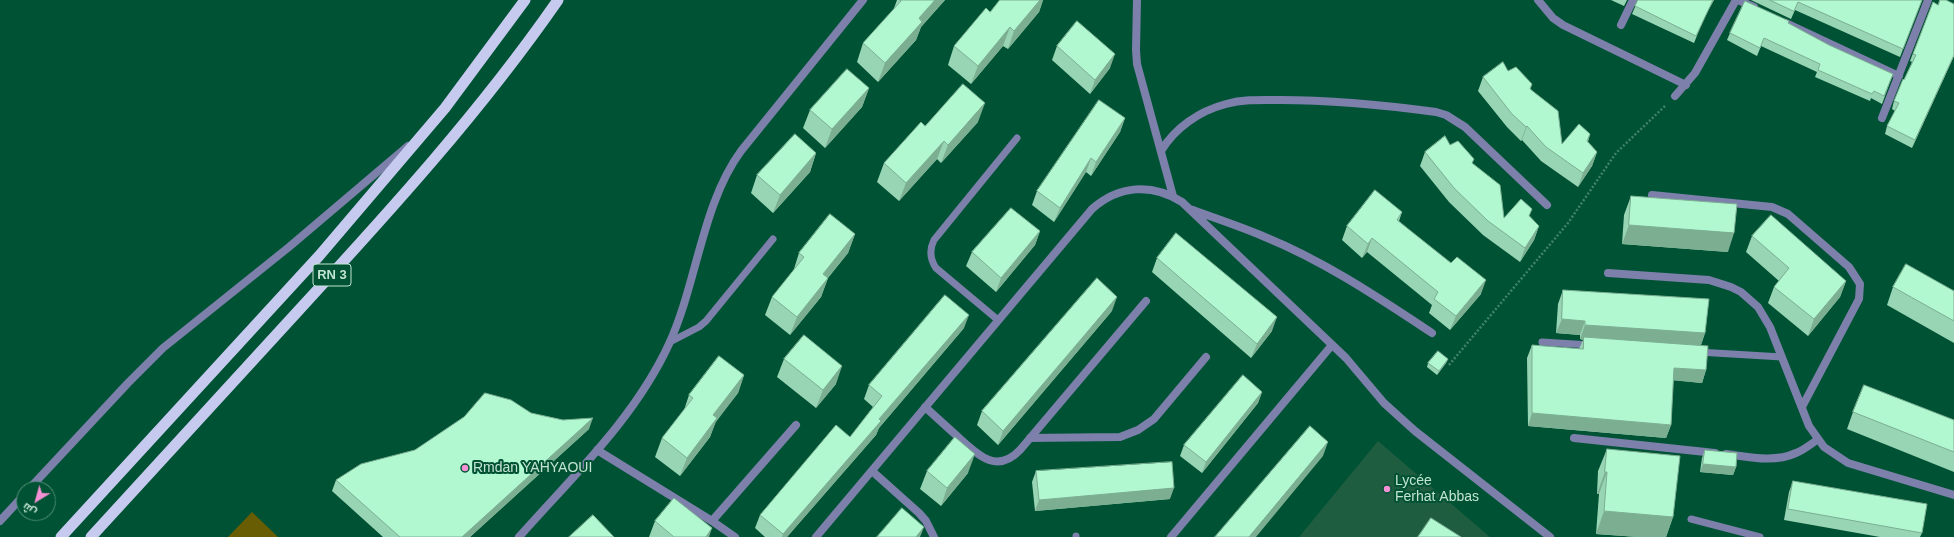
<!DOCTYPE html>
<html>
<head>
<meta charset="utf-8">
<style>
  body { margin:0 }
  #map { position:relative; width:1954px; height:537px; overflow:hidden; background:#005234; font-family:Helvetica,Cairo,sans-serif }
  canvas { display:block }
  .north { position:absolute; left:16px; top:481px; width:40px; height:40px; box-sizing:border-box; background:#005234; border:1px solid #4e8c72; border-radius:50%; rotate:217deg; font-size:11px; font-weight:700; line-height:16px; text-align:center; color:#c2e4d0 }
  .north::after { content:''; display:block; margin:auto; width:14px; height:18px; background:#f491d4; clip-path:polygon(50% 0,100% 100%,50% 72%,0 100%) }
</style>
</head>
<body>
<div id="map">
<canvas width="1954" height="537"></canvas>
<div class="north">ش</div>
</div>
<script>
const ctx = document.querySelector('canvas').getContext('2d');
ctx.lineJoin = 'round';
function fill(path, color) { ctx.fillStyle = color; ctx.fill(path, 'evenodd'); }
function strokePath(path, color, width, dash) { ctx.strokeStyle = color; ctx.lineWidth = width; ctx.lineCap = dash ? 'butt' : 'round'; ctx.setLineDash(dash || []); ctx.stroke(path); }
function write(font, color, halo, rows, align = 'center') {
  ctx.font = font + ' Helvetica,sans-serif'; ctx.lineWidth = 4; ctx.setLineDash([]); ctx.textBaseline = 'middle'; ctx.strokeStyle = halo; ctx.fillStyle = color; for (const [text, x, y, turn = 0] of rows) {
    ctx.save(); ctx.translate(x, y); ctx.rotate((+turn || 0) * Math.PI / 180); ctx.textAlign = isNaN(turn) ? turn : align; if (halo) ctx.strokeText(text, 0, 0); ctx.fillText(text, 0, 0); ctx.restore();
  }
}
fill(new Path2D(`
  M1378 441 1490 537H1299Z`), '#1f5d41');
fill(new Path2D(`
  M252 512 278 537H228Z`), '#695d03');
strokePath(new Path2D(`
  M1449 365 1568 223 1616 153 1666 105`), '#428469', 2.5, [2, 2]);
strokePath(new Path2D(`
  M998 320 936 268C930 259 929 250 934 240L1017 138
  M670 342 699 327 706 321 773 239
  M1542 342 1590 345
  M1698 352 1782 357
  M1691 519 1760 537
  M1076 537V536`), '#7c80ab', 7);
strokePath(new Path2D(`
  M1137 0 1136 50 1137 64 1173 196
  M1538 0 1553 18 1563 25 1686 85
  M1738 0 1754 7
  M1786 23 1899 76
  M1621 25 1633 0
  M1675 96 1695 73 1736 0
  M1882 118 1928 0
  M1161 151C1175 128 1199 111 1226 104 1244 99 1262 100 1280 100 1332 100 1384 105 1436 112L1446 115 1465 127 1547 205
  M1652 195 1772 207 1788 214 1849 267 1860 284 1859 299 1802 407
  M1193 210C1217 219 1242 227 1265 237 1324 261 1379 298 1432 333
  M1608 273 1709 280 1731 287 1741 292 1758 307 1770 327 1809 426 1824 447 1848 463 1954 495
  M925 407C936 417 947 427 957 436 977 454 996 475 1020 450L1146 301
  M1030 438 1120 437 1138 430 1154 419 1206 357
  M1574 438 1715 453
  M597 450 712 521 735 537
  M1726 454C1749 457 1774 463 1796 453 1804 450 1811 444 1817 440
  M872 471 919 513 926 521 934 537
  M29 489 128 383 163 348 289 247 408 146
  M0 521 24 495
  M712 521 796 425
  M519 537C573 476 635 418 669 344 697 283 702 204 741 151L863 0
  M816 537 1092 209C1119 185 1152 183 1182 202L1346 358 1384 403 1415 431 1550 537
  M1171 537 1332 345`), '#7c80ab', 8);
strokePath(new Path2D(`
  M61 537 319 256 445 108 525 0
  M91 537C160 461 230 386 299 310 390 211 481 111 558 0`), '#c6caef', 11);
fill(new Path2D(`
  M897 0H945L921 27 916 40 878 82 857 62 863 43 893 11Z
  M1000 0H1043L1039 12 1008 49 1003 46 971 84 948 65 954 46 990 12Z
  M1611 0H1627L1624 6Z
  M1638 0H1714L1705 16 1694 43 1632 14Z
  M1751 0H1922L1900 57 1795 10 1791 19Z
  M1933 2 1954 56 1912 148 1885 134 1887 126 1895 111 1892 109 1894 101 1912 62 1910 61Z
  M1788 23 1829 45 1893 74 1882 104 1871 98 1870 101 1815 77 1817 72 1761 46 1757 56 1727 40 1730 33Z
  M1057 46 1110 68 1090 94 1052 60Z
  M1508 71 1531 89 1562 144 1590 134 1588 142 1597 152 1592 166 1578 187 1541 161 1522 140 1521 141 1507 127 1478 91 1483 77Z
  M869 88 862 107 825 148 803 128 810 110Z
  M1125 118 1120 132 1091 176 1086 172 1054 222 1032 205 1037 191Z
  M978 122 941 163 937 159 899 201 877 182 884 163 925 126Z
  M1450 145 1472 163 1504 218 1530 216 1539 226 1534 240 1520 262 1483 235 1449 202 1420 166 1425 152Z
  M816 153 810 172 773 213 751 193 757 175Z
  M1631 196 1728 252 1622 244 1624 215Z
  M1402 212 1399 221 1481 294 1450 330 1429 313 1432 305 1367 252 1362 258 1342 240 1347 226Z
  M1040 231 1035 245 996 292 966 266 972 252Z
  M855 234 848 253 828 278 821 297 790 335 765 315 772 297 793 272 799 253Z
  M1752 236 1846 281 1840 297 1808 336 1768 303 1774 287 1779 281 1746 252Z
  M1157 258 1272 331 1251 358 1152 272Z
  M1893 287 1954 291V343L1887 305Z
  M1563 290 1705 333 1701 345 1706 370 1702 383 1673 380 1671 425 1666 438 1528 426 1527 358 1532 345 1579 349 1583 340 1580 339V335L1556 333 1558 304Z
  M1112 311 998 445 977 425 982 411Z
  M964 328 879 428 876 435 787 537H765L755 528 760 515 850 437 873 407 864 399 869 385Z
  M784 359 836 384 816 408 777 377Z
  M1448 359 1446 363 1437 375 1427 367 1428 363Z
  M744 375 738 393 715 422 710 437 680 476 655 457 662 438 684 410 689 395Z
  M1262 392 1258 403 1202 473 1180 456 1184 445Z
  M1853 412 1954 420V472L1847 429Z
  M531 413 589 429 470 537H383L332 491 336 480 415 450 464 417Z
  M1607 449 1673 517 1666 537H1638L1596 534 1599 494H1597L1598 471Z
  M1705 450 1736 467 1733 475 1700 472 1702 458Z
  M927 471 968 473 941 506 920 489Z
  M1036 471 1170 499 1035 511 1032 482Z
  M1793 481 1922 533 1920 537H1880L1784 520 1789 492Z
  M655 521 709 537H649Z`), '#98d5b4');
fill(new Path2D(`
  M935 0H945L921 27 916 40 878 82 885 63 919 18Z
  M1040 0H1043L1039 12 1008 49 1014 31Z
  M1713 0H1714L1705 16 1694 43 1708 9Z
  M1010 27 1003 46 971 84 978 66Z
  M1115 54 1110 68 1090 94 1095 80Z
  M1954 55V56L1912 148 1915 140Z
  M869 88 862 107 825 148 832 129Z
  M985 103 978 122 941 163 948 145Z
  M1125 118 1120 132 1091 176 1096 162Z
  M1527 126 1522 140 1521 141 1526 127Z
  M944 141 937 159 899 201 906 183Z
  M1597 152 1592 166 1578 187 1583 173Z
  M816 153 810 172 773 213 780 195Z
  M1091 158 1086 172 1054 222 1060 208Z
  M1629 225 1734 233 1728 252 1622 244Z
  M1539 226 1534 240 1520 262 1525 248Z
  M1040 231 1035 245 996 292 1001 278Z
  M855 234 848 253 816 292 823 274Z
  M1372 238 1367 252 1362 258 1368 244Z
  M828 278 821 297 790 335 797 317Z
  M1486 280 1481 294 1450 330 1456 316Z
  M1846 281 1840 297 1808 336 1814 319Z
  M1117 297 1112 311 998 445 1003 431Z
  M969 315 964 328 879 428 876 435 787 537H782L783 534 879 419Z
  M1277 317 1272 331 1251 358 1257 344Z
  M1562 319 1585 321 1580 335 1556 333Z
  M1585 325 1705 333 1700 347 1584 337 1583 340 1580 339Z
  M1448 359 1446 363 1437 375 1439 371Z
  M842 366 836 384 816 408 823 390Z
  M1674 368 1706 370 1702 383 1669 380Z
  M744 375 738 393 716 422 710 437 680 476 687 458 713 415Z
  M1262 392 1258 403 1202 473 1206 462Z
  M1532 413 1671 425 1666 438 1528 426Z
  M593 418 589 429 470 537H462Z
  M1328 442 1323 456 1256 537H1249Z
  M975 454 968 473 941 506 947 488Z
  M1703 464 1736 467 1733 475 1700 472Z
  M1605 472H1607L1599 494H1597Z
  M1174 488 1170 499 1035 511 1039 500Z
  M1604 511 1673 517 1666 537H1638L1596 534Z
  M924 527 920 537H916Z
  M712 528 709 537H706Z`), '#7cae92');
const building = new Path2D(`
  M900 0H935L919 18 922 22 885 63 863 43 901 1Z
  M1000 0H1040L1014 31 1010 27 978 66 954 46 986 8 990 12Z
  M1638 0H1713L1696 36 1635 6Z
  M1770 0H1922L1903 49 1798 2 1794 11Z
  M1940 0H1946L1954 4V55L1915 140 1887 126 1899 103 1894 101 1903 79 1904 80 1916 55 1913 54 1933 2 1938 5Z
  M1745 1 1789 21 1788 23 1829 45 1893 74 1884 96 1874 91 1872 94 1818 70 1820 64 1764 38 1760 48 1730 33Z
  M1077 21 1115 54 1095 80 1057 46Z
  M1503 62 1508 71 1516 67 1532 84 1530 89 1558 111 1562 144 1579 124 1590 134 1587 141 1597 152 1583 173 1546 147 1527 126 1526 127 1512 114 1483 77Z
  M847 69 869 88 832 129 810 110Z
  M963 84 985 103 948 145 944 141 906 183 884 163 921 122 925 126Z
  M1099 100 1125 118 1096 162 1091 158 1060 208 1037 191Z
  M795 134 816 153 780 195 757 175Z
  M1445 136 1450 145 1458 141 1474 159 1472 163 1500 185 1504 218 1521 199 1532 209 1529 216 1539 226 1525 248 1488 221 1454 188 1425 152Z
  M1375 190 1402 212 1397 220 1451 263 1457 257 1486 280 1456 316 1434 299 1438 292 1372 238 1368 244 1347 226Z
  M1631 196 1737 204 1734 233 1629 225Z
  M1011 208 1040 231 1001 278 972 252Z
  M830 214 855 234 823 274 828 278 797 317 772 297 804 257 799 253Z
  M1771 215 1846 281 1814 319 1774 287 1789 268 1752 236Z
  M1176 233 1277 317 1257 344 1157 258Z
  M1906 264 1954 291V321L1893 287Z
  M1097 278 1117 297 1003 431 982 411Z
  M1563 290 1709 299 1705 333 1585 325V321L1562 319Z
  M945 295 969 315 879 419 881 421 783 534 760 515 836 425 850 437 882 396 869 385Z
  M804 335 842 366 823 390 784 359Z
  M1584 337 1708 346 1706 370 1674 368 1671 425 1532 413V345L1583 349Z
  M1438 351 1448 359 1439 371 1428 363Z
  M719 356 744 375 713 415 717 418 687 458 662 438 693 398 689 395Z
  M1243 375 1262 392 1206 462 1184 445Z
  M1864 385 1954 420V452L1853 412Z
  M485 393 511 400 531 413 563 420 593 418 462 537H400L336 480 361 464 415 450 464 417Z
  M1310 426 1328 442 1249 537H1215Z
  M955 437 975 454 947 488 927 471Z
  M1607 449 1680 456 1673 517 1604 511 1607 472H1605Z
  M1705 450 1737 453 1736 467 1703 464Z
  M1172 462 1174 488 1039 500 1036 471Z
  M1793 481 1927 504 1922 533 1788 509Z
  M674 498 712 528 706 537H674L655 521Z
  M902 508 924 527 916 537H877Z
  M593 515 614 537H569Z
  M1431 518 1461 537H1418Z`);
fill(building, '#b1f8d1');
strokePath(building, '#7cae92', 1);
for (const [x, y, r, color] of [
  [465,468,4,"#f491d4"],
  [1387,489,4,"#f491d4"]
]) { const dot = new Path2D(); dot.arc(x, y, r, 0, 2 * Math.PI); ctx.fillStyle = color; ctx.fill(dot); strokePath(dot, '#005234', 1.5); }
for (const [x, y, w] of [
  [332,275,38]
]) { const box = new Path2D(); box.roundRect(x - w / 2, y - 11, w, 22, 3); ctx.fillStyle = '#005234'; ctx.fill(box); strokePath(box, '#c2e4d0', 1); }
write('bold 13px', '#c2e4d0', null, [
  ["RN 3",332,275]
]);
write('14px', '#c2e4d0', '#005234', [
  ["Rmdan YAHYAOUI",473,468],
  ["Lycée",1395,481],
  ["Ferhat Abbas",1395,497]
], 'left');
</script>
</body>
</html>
